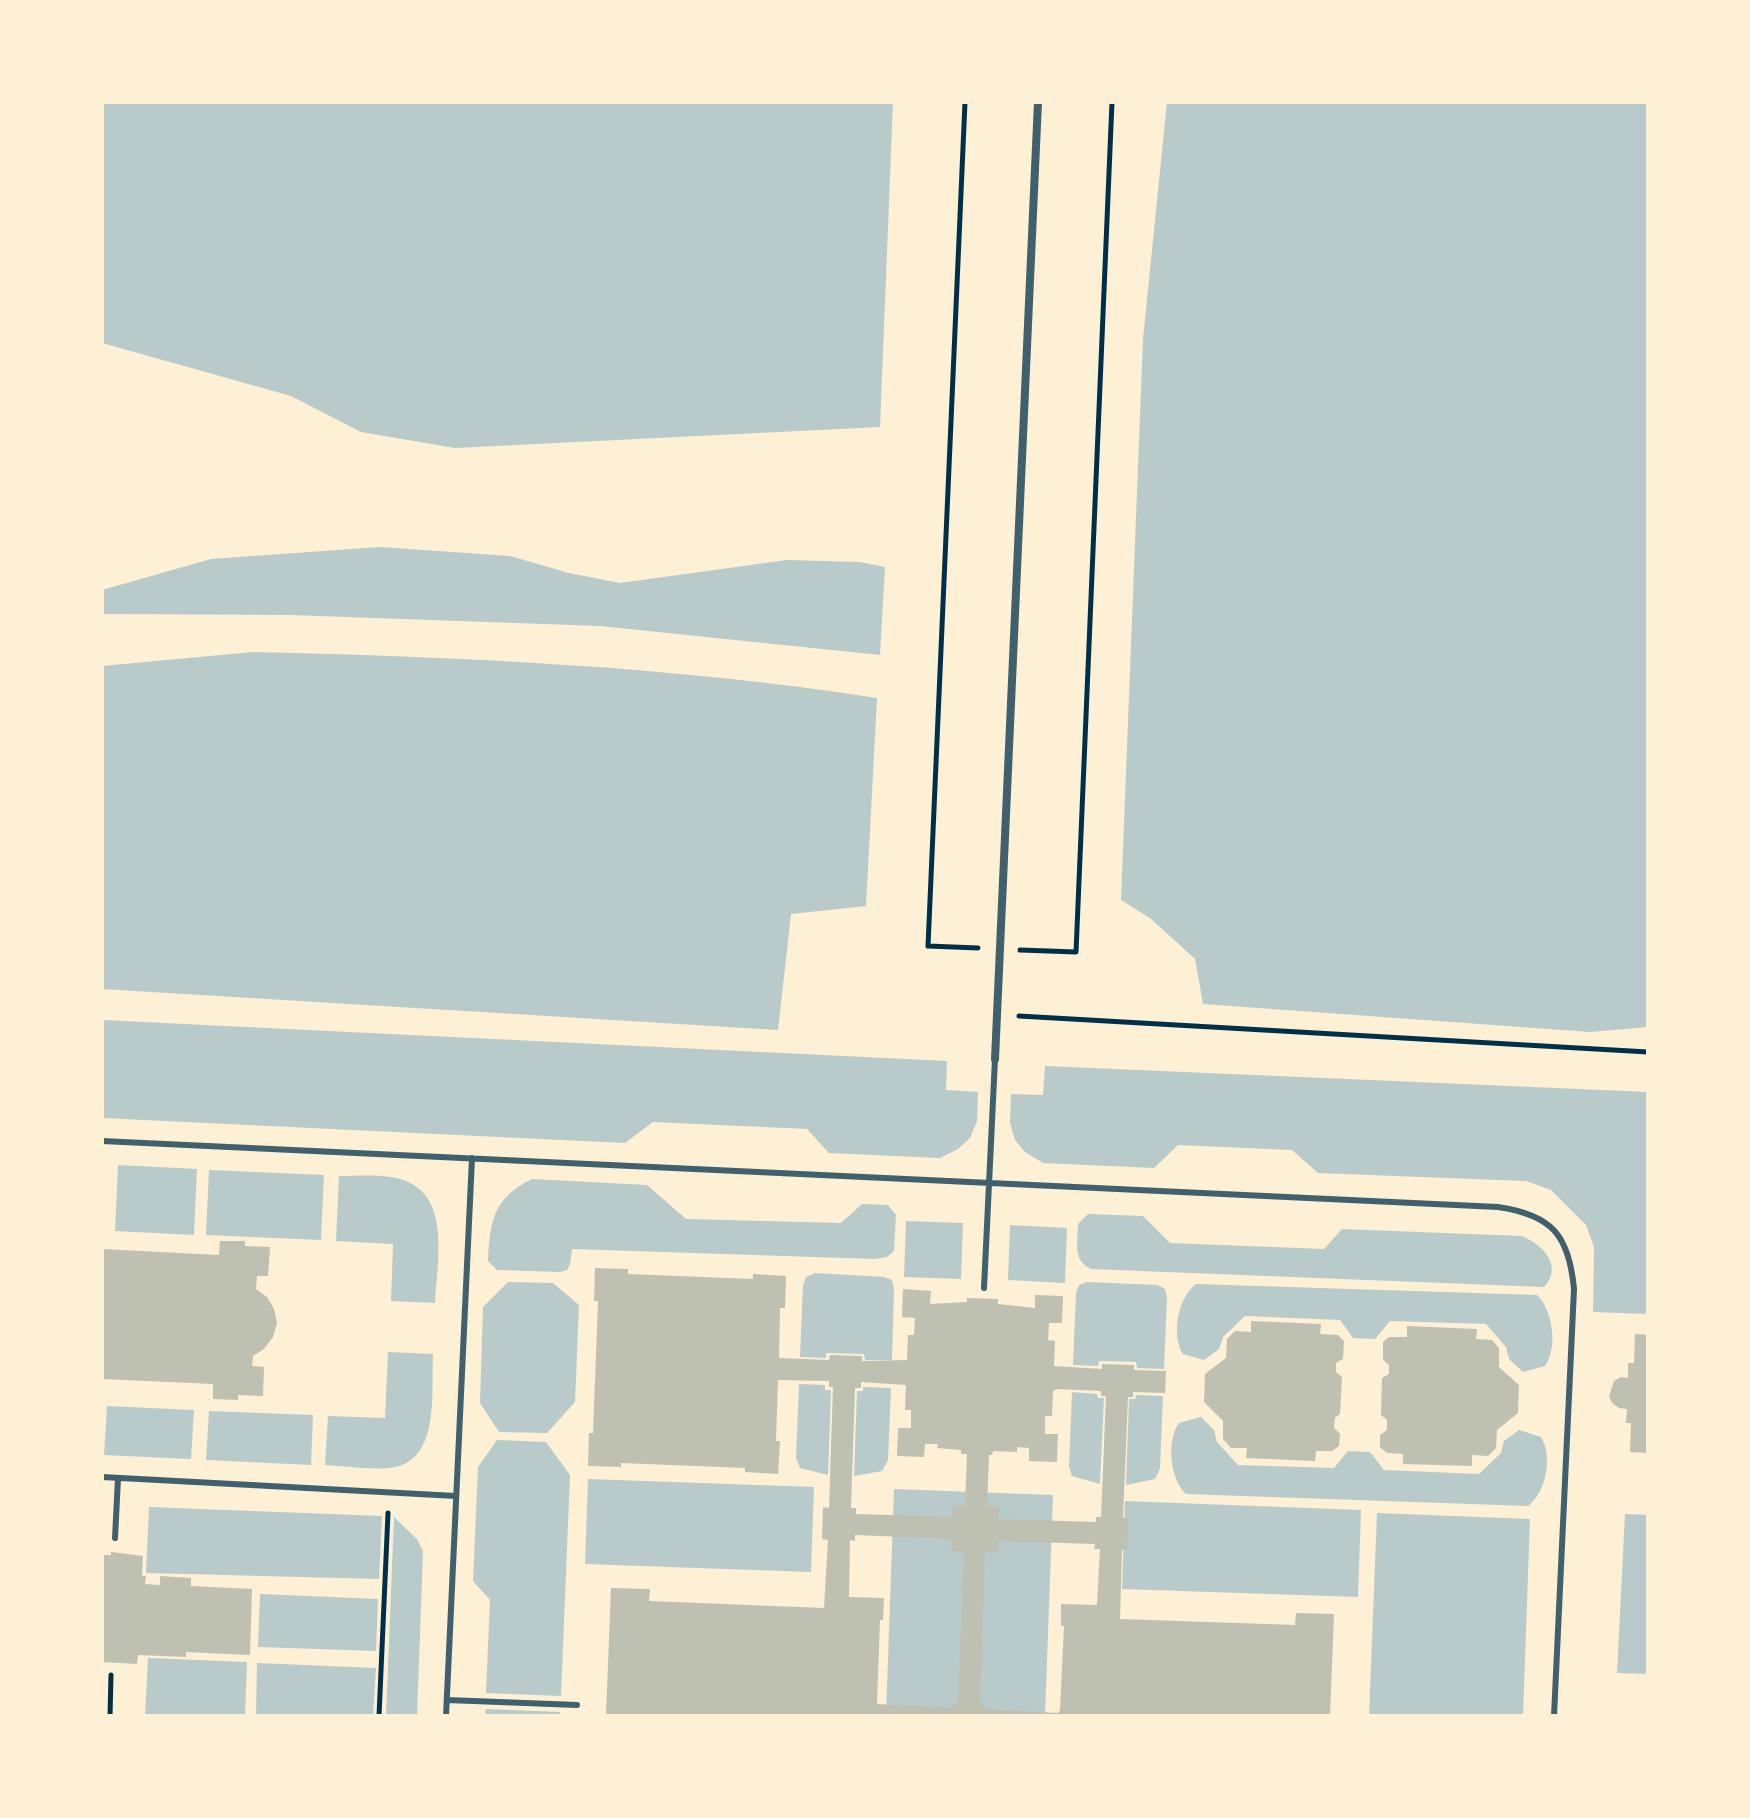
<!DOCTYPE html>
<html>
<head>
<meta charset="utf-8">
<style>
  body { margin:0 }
  #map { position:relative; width:1750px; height:1818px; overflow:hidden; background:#fdf0d5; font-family:Helvetica,sans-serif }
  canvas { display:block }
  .frame { position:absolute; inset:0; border:104px solid #fdf0d5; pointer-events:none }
</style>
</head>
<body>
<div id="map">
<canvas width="1750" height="1818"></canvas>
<div class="frame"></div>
</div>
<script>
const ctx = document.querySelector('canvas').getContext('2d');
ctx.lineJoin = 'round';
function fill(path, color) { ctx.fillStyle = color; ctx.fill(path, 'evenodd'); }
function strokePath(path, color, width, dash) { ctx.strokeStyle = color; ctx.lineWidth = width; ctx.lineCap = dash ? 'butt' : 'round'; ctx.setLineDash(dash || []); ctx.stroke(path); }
fill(new Path2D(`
  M102 102H893L880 427 455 448 361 432 291 396 102 343Z
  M1167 102H1648V1027L1590 1032 1203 1004 1195 959 1150 918 1121 900 1143 339Z
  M380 547 510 556 569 573 620 583 787 560 860 562 885 567 880 655 600 626 290 615 102 614V590L211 559Z
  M253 652C462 657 671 666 877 698L866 906 791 914 778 1030 102 989V666Z
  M102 1020 947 1061 946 1090 978 1092 977 1121 970 1138 958 1149 940 1158 829 1153 807 1129 653 1122 625 1143 102 1118Z
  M1045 1066 1648 1092V1314L1593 1312 1594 1247 1586 1225 1551 1190 1526 1181 1318 1173 1292 1150 1178 1145 1154 1168 1043 1163 1025 1152 1015 1140 1010 1123 1011 1094 1043 1095Z
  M118 1165 197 1169 194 1235 115 1231Z
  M209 1170 324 1175 321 1240 206 1235Z
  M339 1176C357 1176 378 1174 396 1178 453 1190 437 1262 435 1303L391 1301 393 1244 336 1241Z
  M532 1179 647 1185 686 1219 841 1223 862 1204 888 1205 896 1215 894 1251 887 1257 875 1259 572 1249 570 1264 567 1270 560 1272 497 1270 488 1261C490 1221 493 1198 532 1179Z
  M1088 1214 1143 1216 1170 1243 1324 1249 1342 1229 1522 1236C1542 1244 1564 1266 1544 1287L1091 1269C1072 1260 1078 1242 1078 1224Z
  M906 1221 963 1223 961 1279 904 1277Z
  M1010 1225 1067 1228 1065 1283 1008 1280Z
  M815 1273 884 1277 892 1280 894 1289 892 1360H865L864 1354 826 1353V1358L800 1357 803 1285 806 1277Z
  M508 1282 553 1283 579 1305 575 1402 547 1433 499 1432 480 1403 483 1307Z
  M1087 1282 1157 1285 1165 1289 1167 1297 1164 1369 1137 1368 1136 1362 1099 1361 1098 1366 1073 1365 1076 1293 1079 1285Z
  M1196 1284 1537 1295C1553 1310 1558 1348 1545 1366L1523 1372 1509 1359 1506 1347 1486 1324 1390 1321 1375 1339 1353 1338 1340 1320 1245 1316 1223 1337 1219 1349 1204 1360 1183 1354C1171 1335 1178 1297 1196 1284Z
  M388 1352 433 1354C431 1392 441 1465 388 1468 367 1470 346 1466 325 1465L328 1416 385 1418Z
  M799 1384 825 1385V1390H831L828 1475 800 1468 796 1458Z
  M863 1387 891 1388 888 1460 882 1471 854 1476 857 1391H863Z
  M1072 1392 1097 1394 1098 1398H1104L1100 1484 1072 1476 1069 1466Z
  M1136 1395 1163 1396 1160 1469 1155 1479 1126 1485 1129 1399H1135Z
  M107 1406 194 1410 191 1459 104 1455Z
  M209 1411 313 1415 311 1465 206 1460Z
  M1201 1417 1214 1430 1217 1442 1238 1465 1334 1468 1348 1451 1370 1452 1384 1470 1479 1474 1501 1453 1504 1441 1519 1430 1541 1437C1553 1456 1546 1493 1528 1506L1186 1494C1170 1479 1166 1441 1179 1423Z
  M497 1440 546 1442 570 1475 561 1696 486 1693 490 1600 473 1581 478 1467Z
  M588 1479 814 1487 811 1572 585 1564Z
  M894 1489 1053 1495 1045 1716H886Z
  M1125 1501 1361 1510 1358 1597 1122 1589Z
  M149 1507 382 1516 379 1579 146 1573Z
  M1377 1513 1530 1519 1523 1716H1369Z
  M1625 1514 1648 1515V1674L1617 1673Z
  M394 1517 417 1539 423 1551 417 1716H386Z
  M260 1594 378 1599 376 1651 258 1647Z
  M148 1658 247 1662 245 1716H145Z
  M257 1663 376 1668 373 1716H256Z
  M486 1709 560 1712V1716H485Z`), '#b9caca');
fill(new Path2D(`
  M220 1241H245V1246L270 1247 268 1276H257L256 1289 267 1297 274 1309 277 1323 273 1337 264 1349 253 1356 252 1366 264 1367 263 1396 238 1395V1400L213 1399V1384L102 1379V1249L219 1255Z
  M595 1268 628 1269V1274L753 1279V1274L786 1276 785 1308H780L779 1358 829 1360 830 1355 862 1356V1361L907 1360 908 1335H914L915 1318 902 1317 903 1289 931 1291 930 1304 967 1302V1298L998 1299V1304L1035 1308V1295L1063 1296 1062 1323H1049L1048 1340 1055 1341 1054 1366 1102 1369V1364L1134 1365V1370L1166 1371 1165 1393 1133 1392V1397H1128L1123 1518H1128L1127 1550H1122L1120 1619 1295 1625 1296 1613 1334 1614 1330 1716H606L611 1588 650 1589 649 1601 824 1608 828 1540 822 1539 823 1507 829 1508 833 1387H829V1381L778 1380 776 1441H780L778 1474 745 1472V1468L621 1463V1467L588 1466 589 1433H593L598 1301H594ZM861 1382 906 1385 905 1410H911V1428H898L897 1456 924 1457 925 1444H938L937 1448 961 1450V1454H967L965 1506 953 1505 952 1517 856 1514V1508H851L855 1388H861ZM1057 1389 1101 1391V1396H1106L1101 1517H1096V1522L998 1519 999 1507 987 1506 989 1455H992L993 1451 1017 1452V1447L1029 1448V1461L1057 1462 1058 1434H1045V1416H1052L1053 1391ZM855 1535 952 1539 951 1551 964 1552 958 1703H953L952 1708 877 1704 880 1620H883L884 1598 849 1597 850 1540 855 1541ZM998 1541 1095 1544 1094 1549H1100L1097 1605 1061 1604V1626H1064L1060 1710 1058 1713 985 1709V1704H980L985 1552 997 1553Z
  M1251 1321 1321 1324 1320 1334 1338 1335 1344 1341 1343 1359 1336 1363V1372L1342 1377 1340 1414 1335 1418 1334 1428 1340 1434 1339 1446 1332 1451H1316L1315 1461 1246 1458 1247 1448H1231L1223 1439V1421L1204 1402 1205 1374 1226 1358 1227 1339 1235 1331 1251 1332Z
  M1407 1326 1477 1329 1476 1339 1492 1340 1499 1348V1367L1519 1385 1518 1413 1497 1430 1496 1448 1488 1456 1472 1455V1466L1403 1464V1454L1387 1453 1380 1447V1435L1387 1430V1420L1381 1415 1382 1378 1389 1374V1365L1383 1360V1342L1389 1337H1407Z
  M1635 1334 1648 1335V1453L1630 1452 1631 1423H1626L1627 1409 1619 1408 1612 1403 1609 1396 1614 1381 1621 1377 1628 1378V1363H1634Z
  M111 1552 143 1556 142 1576H146L145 1584 160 1585V1576L191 1578V1586L252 1589 250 1655 186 1652V1657L138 1655 137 1664 102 1662V1555H111Z`), '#bec0b2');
strokePath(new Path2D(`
  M965 102 928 946 978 948
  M1020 950 1076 952 1112 102
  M1019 1016 1648 1052
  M110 1716 111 1675
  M379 1716 388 1513`), '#003049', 5);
strokePath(new Path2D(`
  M102 1141 1498 1207C1552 1215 1569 1235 1574 1289L1554 1716
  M984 1288 995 1059
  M102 1477 456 1496
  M115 1538 118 1478
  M447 1700 577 1705
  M446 1716 472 1158`), '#3f606c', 6);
strokePath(new Path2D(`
  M995 1059 1038 102`), '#3f606c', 8);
</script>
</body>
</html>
